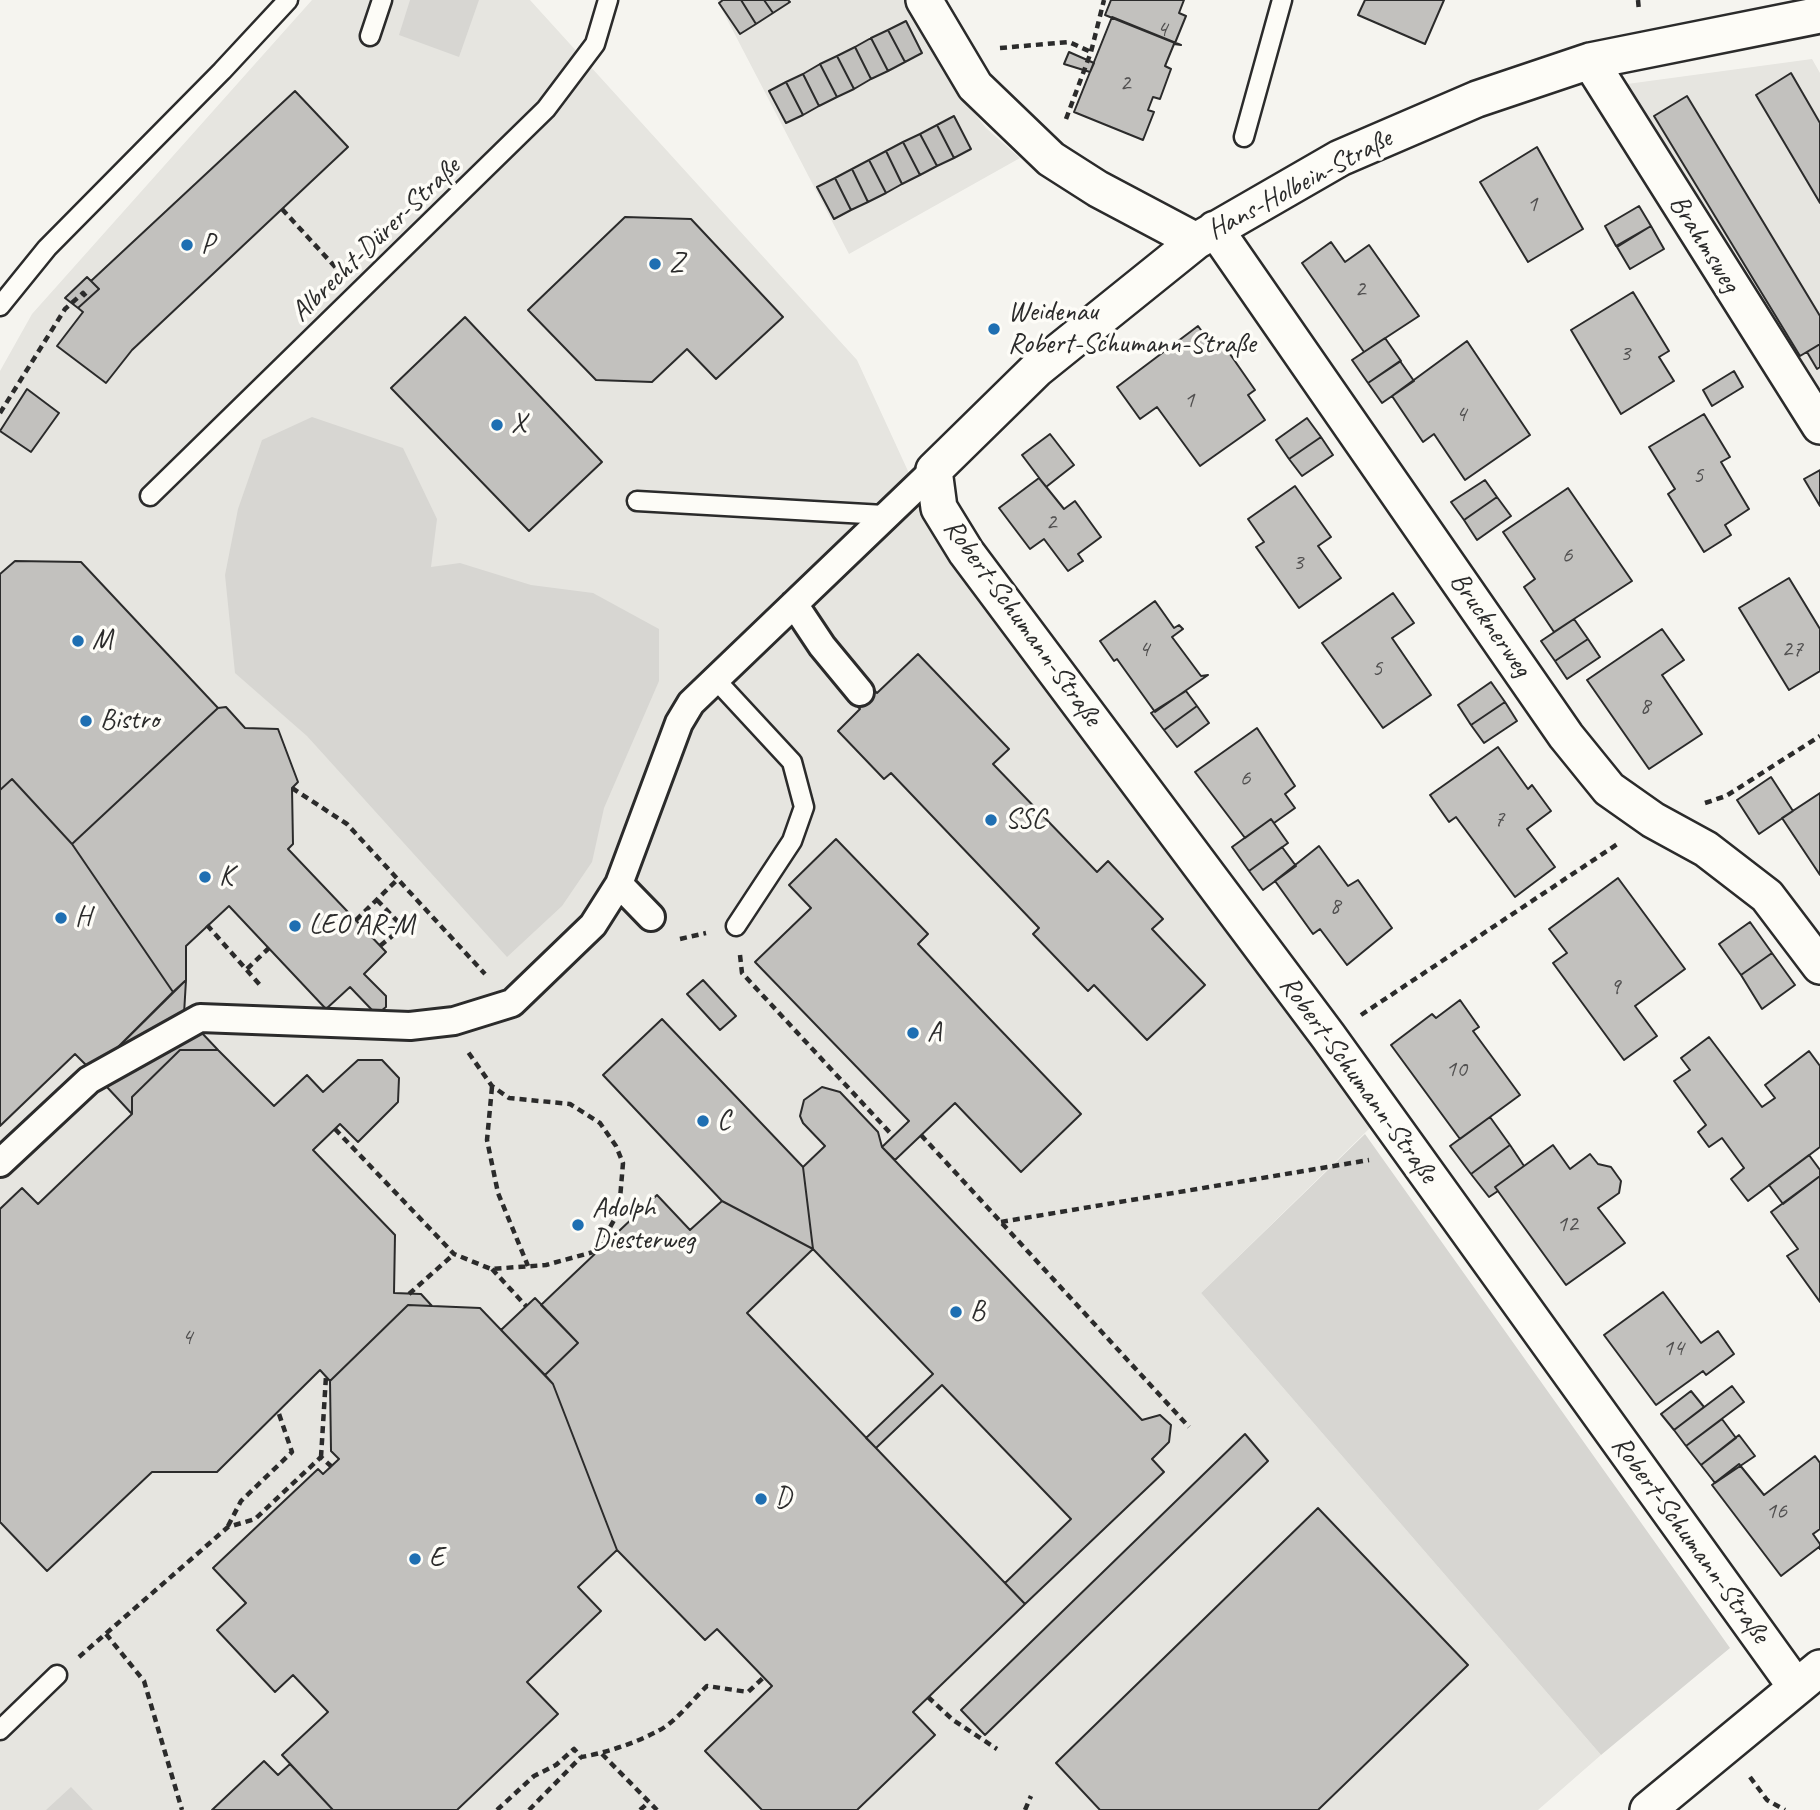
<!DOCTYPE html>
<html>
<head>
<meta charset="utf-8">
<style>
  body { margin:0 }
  canvas { display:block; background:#f5f4ef }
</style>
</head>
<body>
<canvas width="1820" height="1810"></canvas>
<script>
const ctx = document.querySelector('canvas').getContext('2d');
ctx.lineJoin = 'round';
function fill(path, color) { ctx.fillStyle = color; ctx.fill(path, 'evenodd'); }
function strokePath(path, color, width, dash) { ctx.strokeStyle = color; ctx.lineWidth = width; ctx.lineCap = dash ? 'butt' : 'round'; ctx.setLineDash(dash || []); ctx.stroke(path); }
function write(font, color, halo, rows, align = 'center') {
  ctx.font = font + ' Caveat,sans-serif'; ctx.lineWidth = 7; ctx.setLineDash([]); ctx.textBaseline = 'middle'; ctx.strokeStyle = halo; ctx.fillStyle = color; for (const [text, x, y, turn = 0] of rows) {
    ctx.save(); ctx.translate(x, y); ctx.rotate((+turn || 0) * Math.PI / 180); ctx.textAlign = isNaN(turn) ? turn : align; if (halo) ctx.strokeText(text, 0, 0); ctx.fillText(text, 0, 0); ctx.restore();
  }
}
fill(new Path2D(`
  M312 0H530L857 360 930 519 1372 1126 1201 1293 1601 1755 1538 1810H0V371L32 314Z
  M717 0H904L958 93 986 128 1020 158 849 254Z
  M1812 59 1820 73V396L1627 84Z`), '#e6e5e0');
fill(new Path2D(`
  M410 0H479L459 57 399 35Z
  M312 417 403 448 437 519 431 567 460 563 531 585 593 593 659 629V681L604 808 592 862 562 906 507 957 307 736 235 673 225 575 238 509 262 440Z
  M1365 1134 1730 1648 1601 1755 1201 1293Z
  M71 1787 93 1810H46Z`), '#d7d6d2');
const building = new Path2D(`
  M723 0H741L756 24 740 34 719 3Z
  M741 0H764L773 13 756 24Z
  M764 0H788L790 2 773 13Z
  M1111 0H1184L1179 13 1186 16 1175 43 1105 15Z
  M1365 0H1444L1425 44 1358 15Z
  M1112 17 1181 45 1174 44 1165 66 1171 69 1160 99 1153 97 1148 110 1154 112 1143 140 1074 112Z
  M906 21 922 53 905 62 888 30Z
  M888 30 905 62 888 71 871 38Z
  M871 38 888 71 871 79 855 47Z
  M855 47 871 79 854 89 837 56Z
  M1069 52 1094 63 1090 72 1064 64Z
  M837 56 854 89 837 97 820 64Z
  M820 64 837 97 819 106 803 74Z
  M1791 73 1820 123V203L1756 95Z
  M803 74 819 106 803 115 786 82Z
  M786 82 803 115 786 123 769 91Z
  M295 91 348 147 132 350 106 383 57 346 83 312 78 308 99 289 91 281Z
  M1687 96 1820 316V344L1800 356 1654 116Z
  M954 116 971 149 954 158 937 125Z
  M937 125 954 158 937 166 920 134Z
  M920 134 937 166 920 175 903 142Z
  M903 142 920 175 902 184 886 151Z
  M1537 147 1583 229 1528 262 1480 182Z
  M886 151 902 184 886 193 869 160Z
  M869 160 886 193 868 202 852 169Z
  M852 169 868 202 851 210 835 178Z
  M835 178 851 210 834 219 817 187Z
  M1639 206 1651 226 1616 246 1605 226Z
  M625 217 691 219 783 317 716 379 687 349 652 382 596 380 528 310Z
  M1651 226 1664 249 1630 269 1617 247Z
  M1331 242 1345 262 1369 245 1419 316 1364 352 1302 263Z
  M87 277 99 289 78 308 65 298Z
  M1633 292 1669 351 1659 357 1674 381 1621 414 1571 330Z
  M465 317 602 462 529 531 391 388Z
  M1198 326 1215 349 1223 344 1255 390 1248 395 1265 420 1200 466 1157 407 1140 419 1117 387Z
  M1385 338 1401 361 1368 383 1352 360Z
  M1467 341 1530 435 1465 480 1434 434 1423 442 1392 396Z
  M1820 344V367L1817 369 1807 352Z
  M1400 361 1414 381 1382 403 1368 383Z
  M1734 371 1743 387 1712 406 1703 390Z
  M27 389 59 413 31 452 0 431Z
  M1704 414 1730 457 1721 462 1749 509 1725 525 1731 535 1704 552 1668 494 1675 489 1649 447Z
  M1307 418 1321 437 1289 459 1276 440Z
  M1050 434 1074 465 1046 487 1022 455Z
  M1321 437 1333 455 1302 476 1289 459Z
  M1820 470V506L1804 479Z
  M1039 478 1064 509 1075 501 1101 537 1078 554 1083 561 1068 571 1044 539 1030 549 999 508Z
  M1485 480 1497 497 1464 520 1451 502Z
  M1295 486 1331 537 1318 546 1341 578 1299 608 1256 547 1264 542 1248 519Z
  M1568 488 1632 581 1554 632 1524 587 1535 579 1503 532Z
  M1497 497 1511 516 1477 540 1464 520Z
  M15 561 81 562 218 708 72 844 12 779 0 790V574Z
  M1789 578 1820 629V671L1789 690 1739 608Z
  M1393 593 1414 623 1392 638 1431 695 1383 728 1322 643Z
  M1155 601 1174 628 1179 625 1183 629 1172 637 1201 676 1208 675 1155 712 1117 659 1114 661 1100 641Z
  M1574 619 1588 639 1555 661 1541 641Z
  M1662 629 1684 660 1662 675 1702 734 1649 769 1587 680Z
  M1588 639 1600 657 1567 679 1555 661Z
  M918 654 1009 749 993 764 1097 872 1108 861 1163 919 1152 929 1205 985 1147 1040 1094 985 1088 991 1033 934 1039 928 891 773 884 779 838 731 860 709 852 701 868 684 877 693Z
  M1491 682 1505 702 1471 725 1458 705Z
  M1186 691 1197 706 1164 730 1151 713Z
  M1505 702 1517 721 1484 743 1471 725Z
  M1197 706 1209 723 1177 747 1164 730Z
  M226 707 245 728 278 729 298 782 292 788 293 844 288 849 386 952 364 974 386 996V1007L381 1011 372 1010 350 987 326 1009 229 906 186 946V980L173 992 72 844 218 708Z
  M1257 728 1295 786 1285 794 1295 808 1274 823 1271 819 1245 838 1195 772Z
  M1498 747 1528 789 1532 785 1551 811 1527 829 1555 867 1515 897 1456 817 1449 822 1430 795Z
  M1771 777 1793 811 1759 834 1737 800Z
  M12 779 72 844 173 992 93 1072 75 1054 0 1126V790Z
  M1820 793V875L1782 818Z
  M1271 819 1288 843 1249 871 1232 847Z
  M836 839 928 934 918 944 1081 1114 1021 1172 955 1103 895 1160 882 1147 909 1121 755 962 811 908 789 885Z
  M1319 846 1348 886 1358 880 1392 928 1347 965 1320 929 1313 934 1275 881Z
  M1282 847 1296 866 1263 890 1249 871Z
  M1618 878 1685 969 1635 1006 1657 1036 1624 1060 1553 963 1567 953 1549 929Z
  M1750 922 1772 953 1741 975 1719 944Z
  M1772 953 1795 985 1762 1009 1741 975Z
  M186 980 184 1014 218 1050H180L132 1097V1114L93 1072Z
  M703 980 736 1016 720 1030 687 994Z
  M1460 1000 1479 1027 1473 1031 1520 1095 1460 1139 1391 1045 1432 1014 1436 1018Z
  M662 1019 803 1167 813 1249 722 1201 603 1075Z
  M1709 1037 1762 1107 1775 1098 1765 1085 1809 1051 1820 1066V1147L1748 1201 1731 1179 1744 1168 1722 1138 1709 1147 1698 1132 1706 1125 1674 1081 1690 1070 1681 1058Z
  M180 1050H218L274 1106 307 1075 323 1092 358 1060H382L399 1078 398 1102 358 1142 340 1124 313 1150 395 1235 394 1293 421 1294 432 1306 408 1305 330 1381 320 1370 217 1472H152L47 1571 0 1522V1209L22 1188 38 1204 132 1114V1097Z
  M822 1087 840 1092 878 1132 882 1147 1142 1420 1160 1415 1171 1425 1169 1442 1152 1459 1164 1472 1025 1604 1005 1583 1071 1519 942 1385 876 1448 866 1438 933 1374 813 1249 803 1167 825 1146 803 1123 800 1116 804 1100Z
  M1490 1117 1510 1145 1471 1174 1450 1146Z
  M1510 1145 1524 1166 1495 1187 1498 1191 1489 1197 1471 1174Z
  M1553 1145 1570 1169 1590 1154 1598 1164 1611 1167 1621 1181 1619 1193 1598 1208 1625 1243 1566 1285 1495 1187Z
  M1809 1155 1820 1170V1176L1783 1204 1769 1185Z
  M1820 1176V1302L1787 1256 1798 1249 1771 1212Z
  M657 1195 690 1230 722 1201 813 1249 747 1313 1025 1604 913 1712 935 1735 857 1810H762L705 1751 772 1686 717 1629 705 1640 617 1550 553 1384 545 1375 578 1343 541 1305Z
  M1663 1292 1701 1343 1718 1331 1734 1354 1706 1375 1703 1371 1656 1405 1604 1335Z
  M535 1298 578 1343 545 1375 501 1330Z
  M408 1305 480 1308 553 1384 617 1550 578 1587 601 1611 527 1682 558 1714 457 1810H333L282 1755 328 1712 293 1675 275 1692 217 1630 246 1603 213 1568 318 1469 323 1474 339 1459 331 1451 330 1381Z
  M1732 1386 1744 1402 1686 1446 1674 1430Z
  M1691 1391 1704 1407 1674 1430 1661 1414Z
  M1722 1419 1736 1438 1701 1465 1686 1446Z
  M1245 1434 1268 1461 985 1735 961 1710Z
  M1739 1435 1755 1456 1715 1483 1701 1465Z
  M1815 1456 1820 1463V1529L1813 1534 1820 1544V1549L1819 1547 1781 1576 1712 1485 1739 1464 1764 1495Z
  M1318 1508 1468 1665 1318 1810H1100L1056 1763Z
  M264 1761 278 1775 290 1764 333 1810H212Z`);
fill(building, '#c2c1be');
strokePath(building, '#2b2b2b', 2);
const service = new Path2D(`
  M370 36 382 0
  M1244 137 1282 0
  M0 306 47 248 222 71 288 0
  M150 496 546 109 595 44 608 0
  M637 501 884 515
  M716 680 792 762 804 807 792 841 736 926
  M0 1730 57 1675`);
const pedestrian = new Path2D(`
  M794 604 822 646 860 692
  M619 884 651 917
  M0 1163 89 1080 200 1018 410 1026 454 1021 512 1003 593 925 619 884 679 723 691 703 934 470`);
const minor = new Path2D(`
  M924 0 975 86 1051 159 1098 189 1196 241
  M1590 61 1820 426
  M1215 229 1566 736 1609 789 1653 820 1706 849 1767 896 1820 966
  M1796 1687 1328 1036 966 552 939 508 934 470 1037 369 1196 241 1340 158 1477 99 1590 61 1820 15
  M1648 1810 1820 1668`);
strokePath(service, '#2b2b2b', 23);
strokePath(pedestrian, '#2b2b2b', 32);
strokePath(minor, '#2b2b2b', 40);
strokePath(new Path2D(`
  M1638 0 1639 11
  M1000 48 1069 42 1091 52
  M1066 119 1091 52 1104 0
  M282 209 338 270
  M0 413 65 309 83 293 88 299
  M292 788 347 824 485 974
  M1705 803 1726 796 1820 736
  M377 900 403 927 380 946
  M356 920 398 879
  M207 925 260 985
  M680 939 706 933
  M740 955 742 973 893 1136
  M247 969 269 948
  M1361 1015 1619 843
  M492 1087 487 1140 498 1193 528 1266
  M335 1129 454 1254 491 1269 546 1265 597 1251 619 1211 623 1163 616 1146 600 1123 570 1104 509 1098 492 1086 468 1052
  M921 1135 1189 1427
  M1001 1222 1369 1160
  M492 1269 526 1306
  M409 1294 454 1254
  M321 1457 326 1376
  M228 1526 241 1501 292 1452 278 1411
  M106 1634 144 1681 182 1810
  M79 1657 228 1527 255 1519 321 1457 332 1467
  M928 1697 953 1720 997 1749
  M602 1754 657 1810
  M1750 1777 1767 1800 1785 1810
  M497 1810 534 1776 556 1765 574 1749 581 1757C606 1753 635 1743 658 1731 676 1722 692 1700 707 1686L748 1692 764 1677
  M529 1810 581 1757
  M640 1810 649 1802
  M1025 1810 1031 1796`), '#2b2b2b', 4.5, [7, 5]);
strokePath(service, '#fdfcf7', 18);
strokePath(pedestrian, '#fdfcf7', 26);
strokePath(minor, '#fdfcf7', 35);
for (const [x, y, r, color] of [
  [187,245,7,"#1f6fb2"],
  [655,264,7,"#1f6fb2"],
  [994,329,7,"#1f6fb2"],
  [497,425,7,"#1f6fb2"],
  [78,641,7,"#1f6fb2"],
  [86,721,7,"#1f6fb2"],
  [991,820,7,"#1f6fb2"],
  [205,877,7,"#1f6fb2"],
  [61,918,7,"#1f6fb2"],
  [295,926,7,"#1f6fb2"],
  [913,1033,7,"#1f6fb2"],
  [703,1121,7,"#1f6fb2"],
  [578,1225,7,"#1f6fb2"],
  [956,1312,7,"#1f6fb2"],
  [761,1499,7,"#1f6fb2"],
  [415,1559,7,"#1f6fb2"]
]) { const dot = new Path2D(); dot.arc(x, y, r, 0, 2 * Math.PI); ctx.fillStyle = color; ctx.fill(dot); strokePath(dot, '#fdfcf7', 2.5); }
write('24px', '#515050', null, [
  ["4",1162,30],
  ["2",1125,84],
  ["1",1532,205],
  ["2",1360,290],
  ["3",1625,354],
  ["1",1189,401],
  ["4",1461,415],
  ["5",1698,476],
  ["2",1051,523],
  ["6",1567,556],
  ["3",1298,563],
  ["4",1144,650],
  ["27",1792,650],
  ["5",1377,669],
  ["8",1645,707],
  ["6",1245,779],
  ["7",1499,820],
  ["8",1335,907],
  ["9",1615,988],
  ["10",1456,1070],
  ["12",1567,1225],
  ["4",187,1338],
  ["14",1673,1349],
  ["16",1776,1512]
]);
write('28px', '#2b2b2b', '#fdfcf7', [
  ["Hans-Holbein-Straße",1300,185,-28],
  ["Albrecht-Dürer-Straße",376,240,-44],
  ["Brahmsweg",1704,244,58],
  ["Robert-Schumann-Straße",1022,623,54],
  ["Brucknerweg",1490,625,55],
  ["Robert-Schumann-Straße",1358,1080,54],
  ["Robert-Schumann-Straße",1690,1540,54]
]);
write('28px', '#2b2b2b', '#fdfcf7', [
  ["P",201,245],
  ["Z",669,264],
  ["Weidenau",1008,313],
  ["Robert-Schumann-Straße",1008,345],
  ["X",511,425],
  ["M",92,641],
  ["Bistro",100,721],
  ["SSC",1005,820],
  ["K",219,877],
  ["H",75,918],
  ["LEO AR-M",309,926],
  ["A",927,1033],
  ["C",717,1121],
  ["Adolph",592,1209],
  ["Diesterweg",592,1241],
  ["B",970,1312],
  ["D",775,1499],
  ["E",429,1559]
], 'left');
</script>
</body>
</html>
